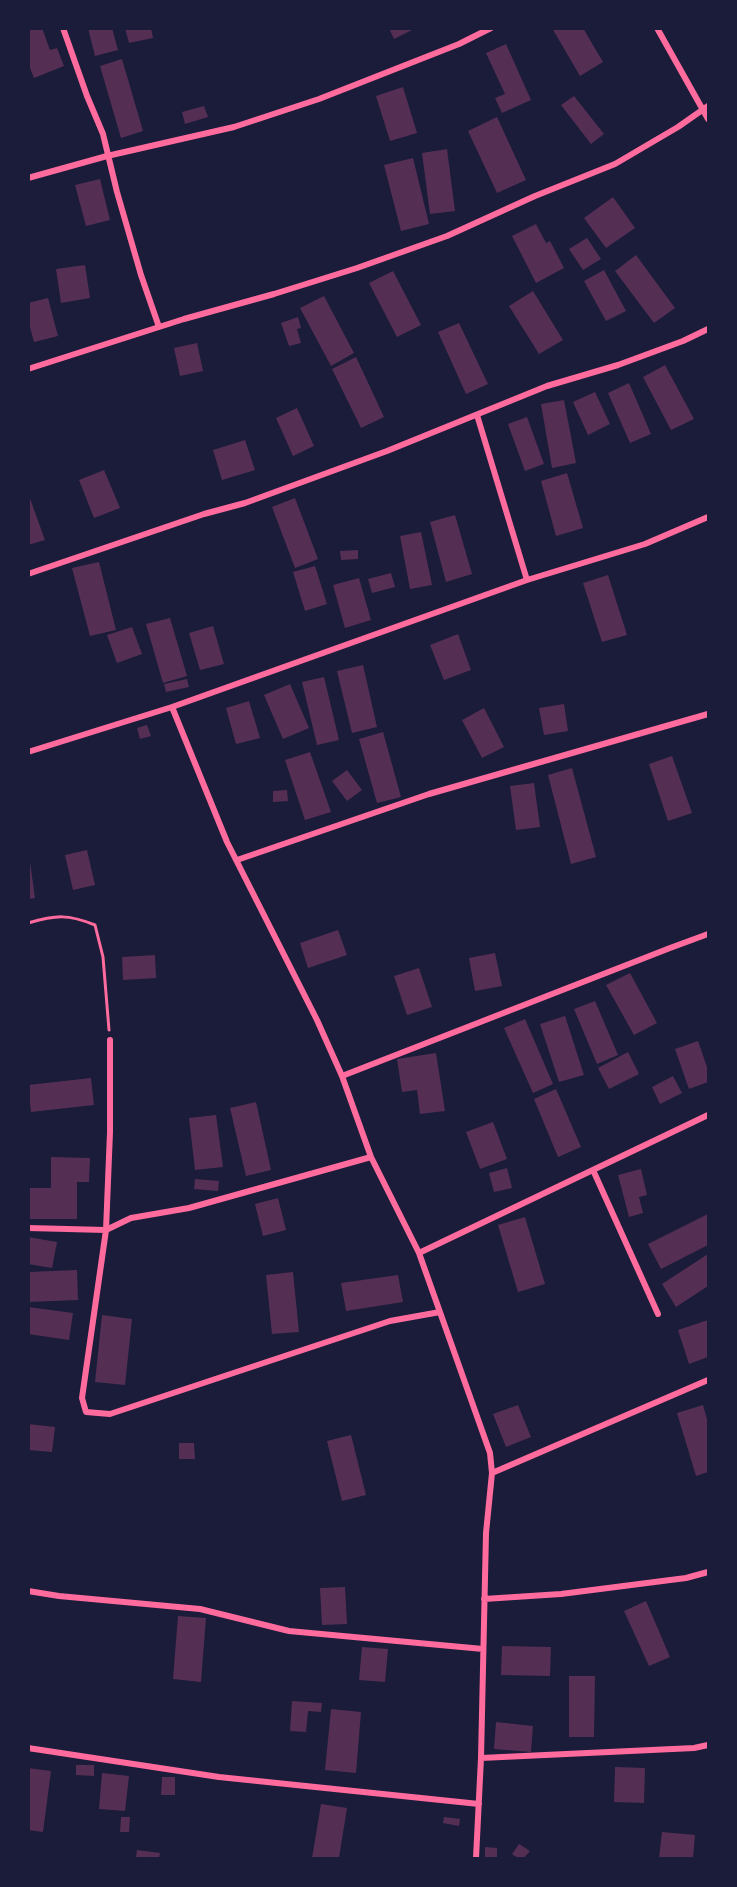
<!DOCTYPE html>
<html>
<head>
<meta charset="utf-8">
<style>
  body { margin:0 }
  #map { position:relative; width:737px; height:1887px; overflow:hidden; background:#1b1b3a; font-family:Quicksand,sans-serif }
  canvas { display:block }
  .frame { position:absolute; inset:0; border:30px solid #1b1b3a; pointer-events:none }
</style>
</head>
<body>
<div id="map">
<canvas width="737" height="1887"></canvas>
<div class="frame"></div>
</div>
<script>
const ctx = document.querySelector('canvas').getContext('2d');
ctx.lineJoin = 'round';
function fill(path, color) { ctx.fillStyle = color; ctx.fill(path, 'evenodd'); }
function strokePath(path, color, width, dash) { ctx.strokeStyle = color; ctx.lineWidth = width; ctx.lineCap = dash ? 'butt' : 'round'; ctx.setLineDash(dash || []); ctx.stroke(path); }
fill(new Path2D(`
  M28 28H42L50 50 57 48 64 66 34 78 28 63Z
  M88 28H112L118 50 95 56Z
  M125 28H151L153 38 129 43Z
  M389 28H416L394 39Z
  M552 28H583L603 62 580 76Z
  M506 44 531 100 502 113 495 98 505 94 486 53Z
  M122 59 143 131 121 138 100 66Z
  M403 87 417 133 390 141 376 96Z
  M574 96 604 134 591 144 561 105Z
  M204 106 208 117 185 124 182 112Z
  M497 117 526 180 497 193 468 131Z
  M447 149 455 211 430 214 422 153Z
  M413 158 429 224 401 231 384 165Z
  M100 179 110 220 86 226 75 185Z
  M613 197 635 228 606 248 584 218Z
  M536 224 546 243 550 241 564 268 536 283 512 236Z
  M587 238 601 259 583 270 569 249Z
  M636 255 675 308 654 323 615 271Z
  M85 265 90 298 61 303 56 269Z
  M604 270 626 311 606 321 584 281Z
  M393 271 421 325 397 337 369 283Z
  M533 291 563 340 539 354 509 306Z
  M324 296 354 353 331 366 300 308Z
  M48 298 58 336 34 342 28 320V303Z
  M298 317 301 328 297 329 301 343 289 346 281 323Z
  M459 323 488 384 466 394 438 332Z
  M197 343 203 371 180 376 174 348Z
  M356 357 384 417 361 428 332 369Z
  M665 365 694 419 671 430 643 377Z
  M629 383 651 434 630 443 608 393Z
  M595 392 610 424 588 435 573 402Z
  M564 400 576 463 552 468 541 404Z
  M297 408 314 446 293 456 276 418Z
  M527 417 544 464 525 471 508 424Z
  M245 440 255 470 222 480 213 450Z
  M104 470 120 508 94 518 79 480Z
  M567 473 583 528 556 536 541 481Z
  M28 493 45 540 28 545Z
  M295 498 318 559 295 568 272 507Z
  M455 515 472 574 446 582 430 522Z
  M421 532 432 585 410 589 400 536Z
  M358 550V559L341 560 340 551Z
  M99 562 116 630 90 636 72 568Z
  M315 566 327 604 305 611 293 572Z
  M391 573 395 587 372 593 368 579Z
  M608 575 627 635 602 642 583 583Z
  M359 578 371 620 345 628 333 585Z
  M170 618 187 676 163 683 146 624Z
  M213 626 224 664 200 670 189 633Z
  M132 627 142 654 117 663 107 635Z
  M458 634 471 670 444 680 430 645Z
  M363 665 377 727 352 733 337 671Z
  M324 677 339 740 317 745 302 682Z
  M187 679 189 687 166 692 164 684Z
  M290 684 309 728 283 739 264 695Z
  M249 701 260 738 236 744 226 708Z
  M564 704 568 731 544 735 539 708Z
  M484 708 504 747 482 758 462 720Z
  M147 725 151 736 140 739 137 728Z
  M383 732 401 797 377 803 359 739Z
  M310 752 331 812 305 820 285 760Z
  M672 756 692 813 668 821 649 764Z
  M572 768 596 857 571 864 548 775Z
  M347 770 362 790 347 801 332 781Z
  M534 783 540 827 516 830 510 786Z
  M287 790 288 801 273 802V791Z
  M87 850 95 885 73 890 65 855Z
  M28 862H30L35 898 28 899Z
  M338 930 347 955 308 968 300 943Z
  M495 953 502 986 475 991 469 958Z
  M155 955 156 978 123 980 122 957Z
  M419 968 432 1007 407 1015 394 976Z
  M630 973 657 1023 634 1035 606 985Z
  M595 1001 618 1055 597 1064 574 1009Z
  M565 1016 584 1075 559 1082 540 1024Z
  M525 1019 553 1084 533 1093 504 1028Z
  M698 1041 708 1070V1082L689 1089 675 1049Z
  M628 1052 639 1074 609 1089 598 1068Z
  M436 1053 445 1111 420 1114 417 1090 402 1092 397 1059Z
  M673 1076 682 1093 660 1104 652 1087Z
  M91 1078 94 1105 31 1112 28 1085Z
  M556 1089 581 1147 558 1157 534 1099Z
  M256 1102 271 1170 246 1176 230 1108Z
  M216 1115 223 1167 195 1170 189 1118Z
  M493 1122 507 1159 480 1169 466 1132Z
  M51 1157 90 1158 89 1182H77V1219H28V1188H51Z
  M507 1168 512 1188 494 1192 489 1173Z
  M641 1169 647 1195 639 1197 643 1213 629 1217 618 1175Z
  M195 1179 219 1181 218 1191 194 1189Z
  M278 1198 286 1230 263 1236 255 1204Z
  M708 1214V1245L661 1269 648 1244Z
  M525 1217 545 1284 518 1292 498 1225Z
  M28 1237 57 1242 52 1268 28 1264Z
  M708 1254V1286L676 1307 662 1284Z
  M77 1270 78 1300 28 1302V1272Z
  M293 1272 299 1332 272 1334 266 1275Z
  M398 1275 403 1302 346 1311 341 1283Z
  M28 1307 73 1313 69 1340 28 1334Z
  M102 1315 132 1319 125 1385 95 1382Z
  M708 1320V1357L689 1364 678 1330Z
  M518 1405 531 1437 506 1447 493 1414Z
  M703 1405 708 1423V1472L696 1476 677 1413Z
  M28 1424 55 1427 52 1452 28 1450Z
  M351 1435 366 1495 342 1501 327 1441Z
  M179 1443H194L195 1459H179Z
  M345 1587 347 1624 322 1625 320 1588Z
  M646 1601 670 1657 649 1666 624 1611Z
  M178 1616 206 1618 201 1682 173 1679Z
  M502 1646 551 1647 550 1676 501 1675Z
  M362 1647 388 1649 385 1682 359 1680Z
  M569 1676H595L594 1737H569Z
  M292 1701 322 1703 321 1712 308 1711 306 1732 290 1731Z
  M331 1709 361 1712 356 1773 325 1770Z
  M496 1722 533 1726 531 1752 494 1749Z
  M76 1765H94V1776L76 1775Z
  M615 1767 645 1768 644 1803 614 1802Z
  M28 1768 51 1771 43 1832 28 1830Z
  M102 1773 129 1776 125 1811 99 1809Z
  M162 1777H175V1795H161Z
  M321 1804 347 1808 339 1858H312Z
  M121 1817H130L129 1832H120Z
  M444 1817 460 1819 459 1826 443 1823Z
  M662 1832 695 1835 693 1858H659Z
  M519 1844 530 1851 524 1858H518L512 1854Z
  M485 1847 497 1848V1858H485Z
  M137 1850 160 1853 159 1858H136Z`), '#542f53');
strokePath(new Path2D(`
  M28 923C56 915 68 914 95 925L103 957 109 1030`), '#ff6b9d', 3);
strokePath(new Path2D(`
  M63 28 87 96 103 134 117 192 141 275 159 327
  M657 28 708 119
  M28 178 107 156 234 127 319 99 459 44 491 28
  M28 369 184 319 274 294 357 268 447 236 535 196 615 164 678 127 708 106
  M477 415 527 580
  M28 574 204 514 245 503 387 451 547 386 618 365 683 341 708 329
  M172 707 227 842 317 1020 342 1076 371 1157 419 1253 490 1453 492 1473 486 1533 481 1758 476 1858
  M28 752 172 707 527 580 645 544 708 517
  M237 860 429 794 708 714
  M110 1040V1132L106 1230 82 1398 86 1412 110 1414 390 1321 440 1312
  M342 1076 670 948 708 934
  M593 1170 658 1314
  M28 1228 106 1230 131 1218 189 1208 371 1157
  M419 1253 708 1115
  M492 1473 708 1380
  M28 1591 59 1596 200 1609 289 1631 483 1649
  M484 1599 561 1594 686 1578 708 1572
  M28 1748 219 1777 479 1804
  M481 1758 694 1748 708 1745`), '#ff6b9d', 6);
</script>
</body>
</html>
